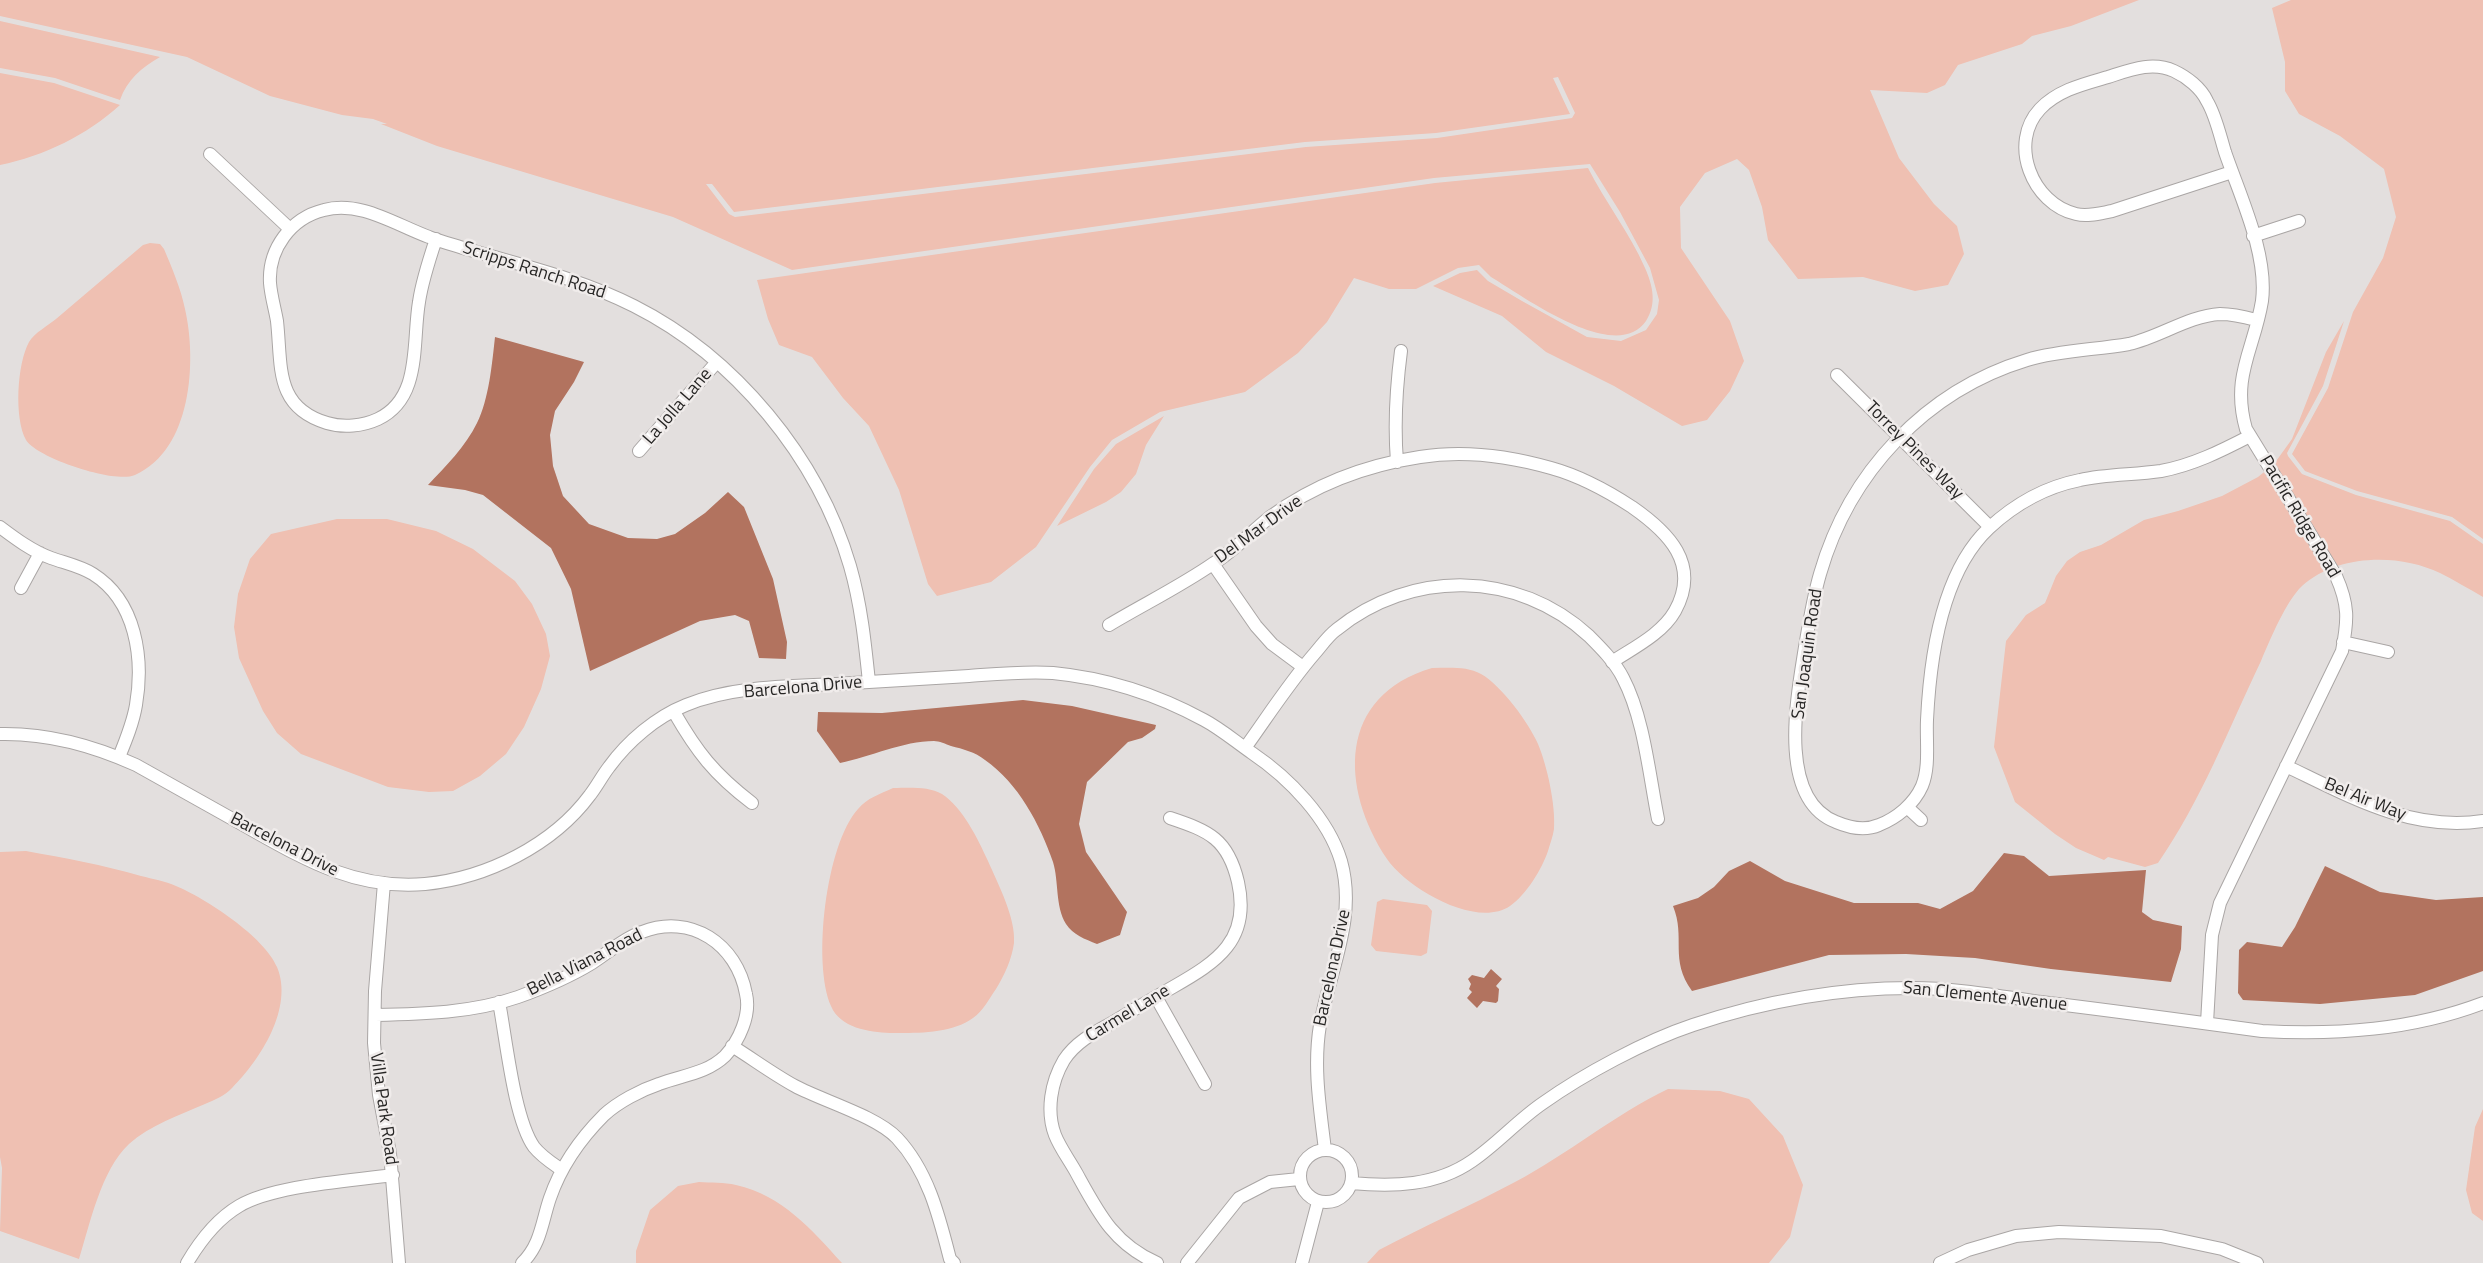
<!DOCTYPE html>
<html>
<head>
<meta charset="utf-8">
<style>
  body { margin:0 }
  canvas { display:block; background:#e3dfde }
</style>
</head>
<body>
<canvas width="2483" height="1263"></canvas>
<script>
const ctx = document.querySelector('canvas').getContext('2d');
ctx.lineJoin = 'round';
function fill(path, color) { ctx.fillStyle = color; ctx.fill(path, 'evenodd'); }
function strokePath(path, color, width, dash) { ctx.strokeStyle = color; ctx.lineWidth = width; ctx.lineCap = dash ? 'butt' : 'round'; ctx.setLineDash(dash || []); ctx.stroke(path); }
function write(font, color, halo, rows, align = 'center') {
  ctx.font = font + ' "Titillium Web",sans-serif'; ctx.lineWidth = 5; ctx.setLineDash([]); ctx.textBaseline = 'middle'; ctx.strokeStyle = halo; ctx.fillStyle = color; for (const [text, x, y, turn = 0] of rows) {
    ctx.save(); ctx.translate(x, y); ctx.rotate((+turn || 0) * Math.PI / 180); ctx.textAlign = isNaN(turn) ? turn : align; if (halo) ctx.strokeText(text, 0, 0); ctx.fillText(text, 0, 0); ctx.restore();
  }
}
fill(new Path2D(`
  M0 0H2139L2071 26 2032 36 2022 44 1958 65 1945 85 1927 93 1870 90 1899 158 1934 204 1957 226 1964 254 1948 285 1915 291 1863 277 1798 279 1768 240 1762 207 1749 170 1737 159 1705 173 1680 207 1681 248 1730 321 1744 361 1730 391 1707 420 1682 426 1614 386 1546 352 1502 316 1433 286 1460 273 1477 270 1488 281 1522 301 1587 337 1621 341 1646 330 1657 314 1659 300 1650 268 1620 212 1590 164 1434 178 792 270 673 217 437 146 381 124H387L373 119 342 115 270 96 187 57 0 16ZM1558 77 1575 113 1572 118 1437 138 1306 147 735 217 729 214 706 184H712L734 212 1305 142 1436 133 1570 114 1553 78Z
  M2291 0H2483V539L2452 517 2357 491 2305 471 2292 454 2328 388 2353 312 2383 258 2396 217 2384 169 2340 136 2299 114 2285 91V62L2272 8Z
  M0 21 160 57C142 67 127 80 120 100L55 78 0 68Z
  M0 73 54 83 120 105C87 135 44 156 0 165Z
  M1588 168C1605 202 1630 233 1645 268 1653 286 1657 304 1646 321 1616 365 1523 296 1491 277L1479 265 1458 268 1416 289H1389L1354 278 1327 322 1298 353 1245 392 1160 412 1112 440 1090 467 1036 547 991 582 937 596 928 584 899 490 869 426 843 398 812 357 779 345 768 319 757 280 1435 183Z
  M150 243 160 244 164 249C172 268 181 289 185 309 197 361 192 450 135 475 115 484 37 458 26 440 14 418 17 364 29 342 34 333 49 325 56 319 85 294 114 270 143 245Z
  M2344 321 2323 386 2287 453 2288 456 2302 474 2356 495 2450 521 2483 544V597C2469 589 2454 580 2440 573 2399 553 2337 554 2302 586 2286 601 2270 640 2261 661 2228 730 2201 801 2158 863L2145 867 2108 857 2104 860 2076 848 2055 834 2015 802 1994 747 2006 641 2026 615 2045 603 2056 576 2067 561 2080 552 2101 545 2144 520 2178 511 2222 496 2258 477 2274 464 2292 439 2326 352Z
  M1164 416 1146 445 1136 474 1121 492 1106 502 1057 526 1094 469 1116 444Z
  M337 519H387L436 531 473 549 515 581 532 604 546 634 550 656 541 689 524 727 506 754 480 776 453 791 429 792 388 787 301 754 277 733 263 711 239 658 234 627 238 594 250 559 271 534Z
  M1432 668C1448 668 1467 666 1481 674 1501 685 1529 723 1538 744 1547 765 1556 806 1554 829 1553 836 1550 844 1548 851 1542 869 1526 895 1510 906 1476 929 1407 888 1387 859 1340 788 1337 696 1432 668Z
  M893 788C908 788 928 786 942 794 963 808 978 839 988 861 998 884 1016 918 1014 943 1012 959 1004 976 996 989 989 999 983 1011 973 1018 951 1034 917 1033 890 1033 869 1032 840 1028 831 1006 812 963 826 844 858 809 867 798 880 794 893 788Z
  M26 851C65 858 103 865 141 876 153 879 165 881 176 886 205 898 265 937 277 967 294 1008 260 1060 232 1088 225 1096 214 1100 205 1104 180 1115 150 1125 129 1144 101 1170 90 1224 79 1259L0 1231 2 1168 0 1157V852Z
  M1383 899 1427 905 1432 911 1427 953 1421 956 1376 951 1371 945 1377 902Z
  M1668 1089 1720 1091 1749 1099 1783 1136 1803 1185 1790 1237 1769 1263H1367L1379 1250C1424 1226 1470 1206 1515 1182 1568 1154 1614 1115 1668 1089Z
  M2483 1109V1221L2472 1213 2466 1190 2475 1127Z
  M699 1182C711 1183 724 1182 736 1185 783 1196 811 1229 842 1263H636V1251L650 1210 678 1186Z`), '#efc0b2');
fill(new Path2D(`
  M495 337 584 362 574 382 555 411 550 435 553 466 563 496 589 524 628 538 657 539 675 534 705 513 728 492 744 507 773 579 787 642 786 659 759 658 749 621 735 615 700 621 590 671 571 589 551 548 483 495 465 490 428 485C445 467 466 446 477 423 489 399 492 364 495 337Z
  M1023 700 1072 706 1156 725 1155 729 1142 738 1128 742 1087 782 1079 824 1086 852 1127 912 1120 935 1097 944C1085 939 1073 935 1066 924 1055 906 1059 881 1053 862 1040 824 1018 783 985 760 975 752 963 749 951 746 946 744 939 741 934 741 903 741 870 757 840 763L817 731 818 712 882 713Z
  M2004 853 2024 856 2049 876 2146 870 2142 912 2153 920 2182 926 2181 949 2171 982 2051 969 1975 958 1906 954 1829 955 1692 991C1669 959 1686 938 1673 906L1698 898 1714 887 1729 871 1750 861 1785 881 1854 903H1918L1940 909 1973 891Z
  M2325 866 2380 892 2436 900 2483 897V971L2415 995 2320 1004 2243 1000 2238 993 2239 950 2247 942 2282 947 2295 927Z
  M1491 969 1502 979 1496 986 1499 989 1498 1001 1496 1003 1483 1001 1477 1008 1467 998 1472 992 1469 989 1471 984 1468 979 1472 975 1484 978Z`), '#b2735f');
const street = new Path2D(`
  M210 154 290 229
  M2253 236 2299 221
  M436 239C429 260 422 281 419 302 412 343 422 398 378 419 363 426 343 428 327 423 274 407 282 366 277 321 275 309 271 296 270 283 268 249 291 218 324 210 360 200 396 225 429 237 439 241 450 244 460 247 519 265 579 278 634 306 735 357 818 457 850 566 861 604 865 643 869 682
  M1837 375 1990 527
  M2250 436C2221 451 2193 465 2161 471 2134 475 2106 474 2080 480 2045 487 2015 504 1989 528 1942 572 1930 658 1927 720 1926 742 1930 767 1922 786 1914 804 1897 818 1879 825 1865 831 1850 828 1836 822 1777 799 1797 697 1805 647 1809 623 1813 598 1820 574 1849 473 1925 391 2027 360 2060 350 2095 350 2129 344 2160 337 2188 316 2220 314 2232 314 2245 317 2256 320
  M639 451 716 363
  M1397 462C1394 424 1396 389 1401 351
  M0 527C16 539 32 551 51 558 65 563 80 566 93 574 136 601 144 658 136 705 133 723 126 740 119 757
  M1213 564 1256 626 1272 644 1303 667
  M21 588 40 553
  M1109 625C1144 604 1181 586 1214 563 1235 550 1251 532 1270 517 1314 485 1367 465 1420 457 1463 450 1509 456 1551 468 1580 476 1606 490 1632 507 1668 532 1701 564 1675 611 1662 634 1633 648 1612 662
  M2343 642 2388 652
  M674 712C697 752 714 774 752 803
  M0 734C48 733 92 745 136 765 172 785 209 806 245 826 304 859 355 890 425 884 487 878 553 845 590 795 597 786 602 776 609 767 628 741 656 717 686 705 737 684 798 687 852 683 891 681 930 678 969 676 996 674 1025 671 1053 673 1105 678 1158 695 1204 720 1221 729 1236 742 1252 753 1289 778 1328 818 1341 861 1357 918 1330 969 1320 1025 1313 1067 1320 1108 1325 1150
  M1245 748C1268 716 1289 683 1315 653 1322 645 1328 636 1336 630 1411 569 1518 570 1589 636 1601 648 1615 662 1623 678 1644 718 1649 774 1658 819
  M2286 766C2349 796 2411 832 2483 821
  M1907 807 1921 820
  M384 883 375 991 374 1043 379 1095 390 1153 399 1263
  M1156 997 1205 1084
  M499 1002C506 1038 514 1119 534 1147 542 1157 552 1163 562 1170
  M375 1015C423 1014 472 1013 518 997 543 988 569 977 592 963 608 953 624 938 642 932 691 913 737 944 746 994 751 1015 739 1041 725 1056 706 1074 682 1075 659 1084 641 1090 618 1102 604 1115 581 1138 561 1166 550 1198 542 1221 541 1245 522 1263
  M2207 1023 2212 935 2220 903 2342 651C2348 620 2349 605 2336 576L2246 429C2231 376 2254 350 2262 301 2268 254 2240 196 2225 152 2220 136 2216 116 2207 101 2201 88 2187 77 2174 71 2152 61 2130 70 2108 77 2084 84 2058 90 2040 109 2008 143 2032 204 2076 214 2088 217 2101 213 2112 211L2232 172
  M732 1046C753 1059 773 1074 795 1086 823 1101 876 1116 897 1138 928 1171 939 1216 950 1259L954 1263
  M1300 1176a26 26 0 1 1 52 0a26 26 0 1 1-52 0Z
  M1351 1183C1393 1187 1436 1186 1472 1161 1497 1144 1518 1120 1543 1103 1584 1074 1645 1041 1693 1025 1762 1002 1838 988 1912 988 1955 988 1999 996 2041 1002 2115 1011 2189 1021 2262 1031 2337 1035 2412 1030 2483 1003
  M187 1263C200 1241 217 1219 239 1206 275 1185 351 1181 393 1175
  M1157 1263C1114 1244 1099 1214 1077 1174 1070 1161 1060 1148 1055 1135 1046 1111 1051 1082 1064 1060 1075 1043 1093 1033 1110 1024 1131 1011 1152 999 1173 987 1217 962 1251 940 1238 882 1228 839 1209 831 1170 818
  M1187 1263 1239 1198 1270 1182 1299 1179
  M1302 1263 1318 1202
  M1940 1263 1968 1250 2016 1236 2059 1232 2161 1236 2222 1249 2257 1263`);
strokePath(street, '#aaa6a5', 14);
strokePath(street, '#fff', 12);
write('18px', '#272625', '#f0eceb', [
  ["Scripps Ranch Road",534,271,18],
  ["La Jolla Lane",678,407,-49],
  ["Torrey Pines Way",1914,451,45],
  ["Pacific Ridge Road",2299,517,59],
  ["Del Mar Drive",1259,530,-36],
  ["San Joaquin Road",1808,654,-82],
  ["Barcelona Drive",803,688,-5],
  ["Bel Air Way",2365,800,22],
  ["Barcelona Drive",284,845,27],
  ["Bella Viana Road",585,963,-27],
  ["Barcelona Drive",1333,968,-78],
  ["San Clemente Avenue",1985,997,6],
  ["Carmel Lane",1128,1014,-31],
  ["Villa Park Road",383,1109,82]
]);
</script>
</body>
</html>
